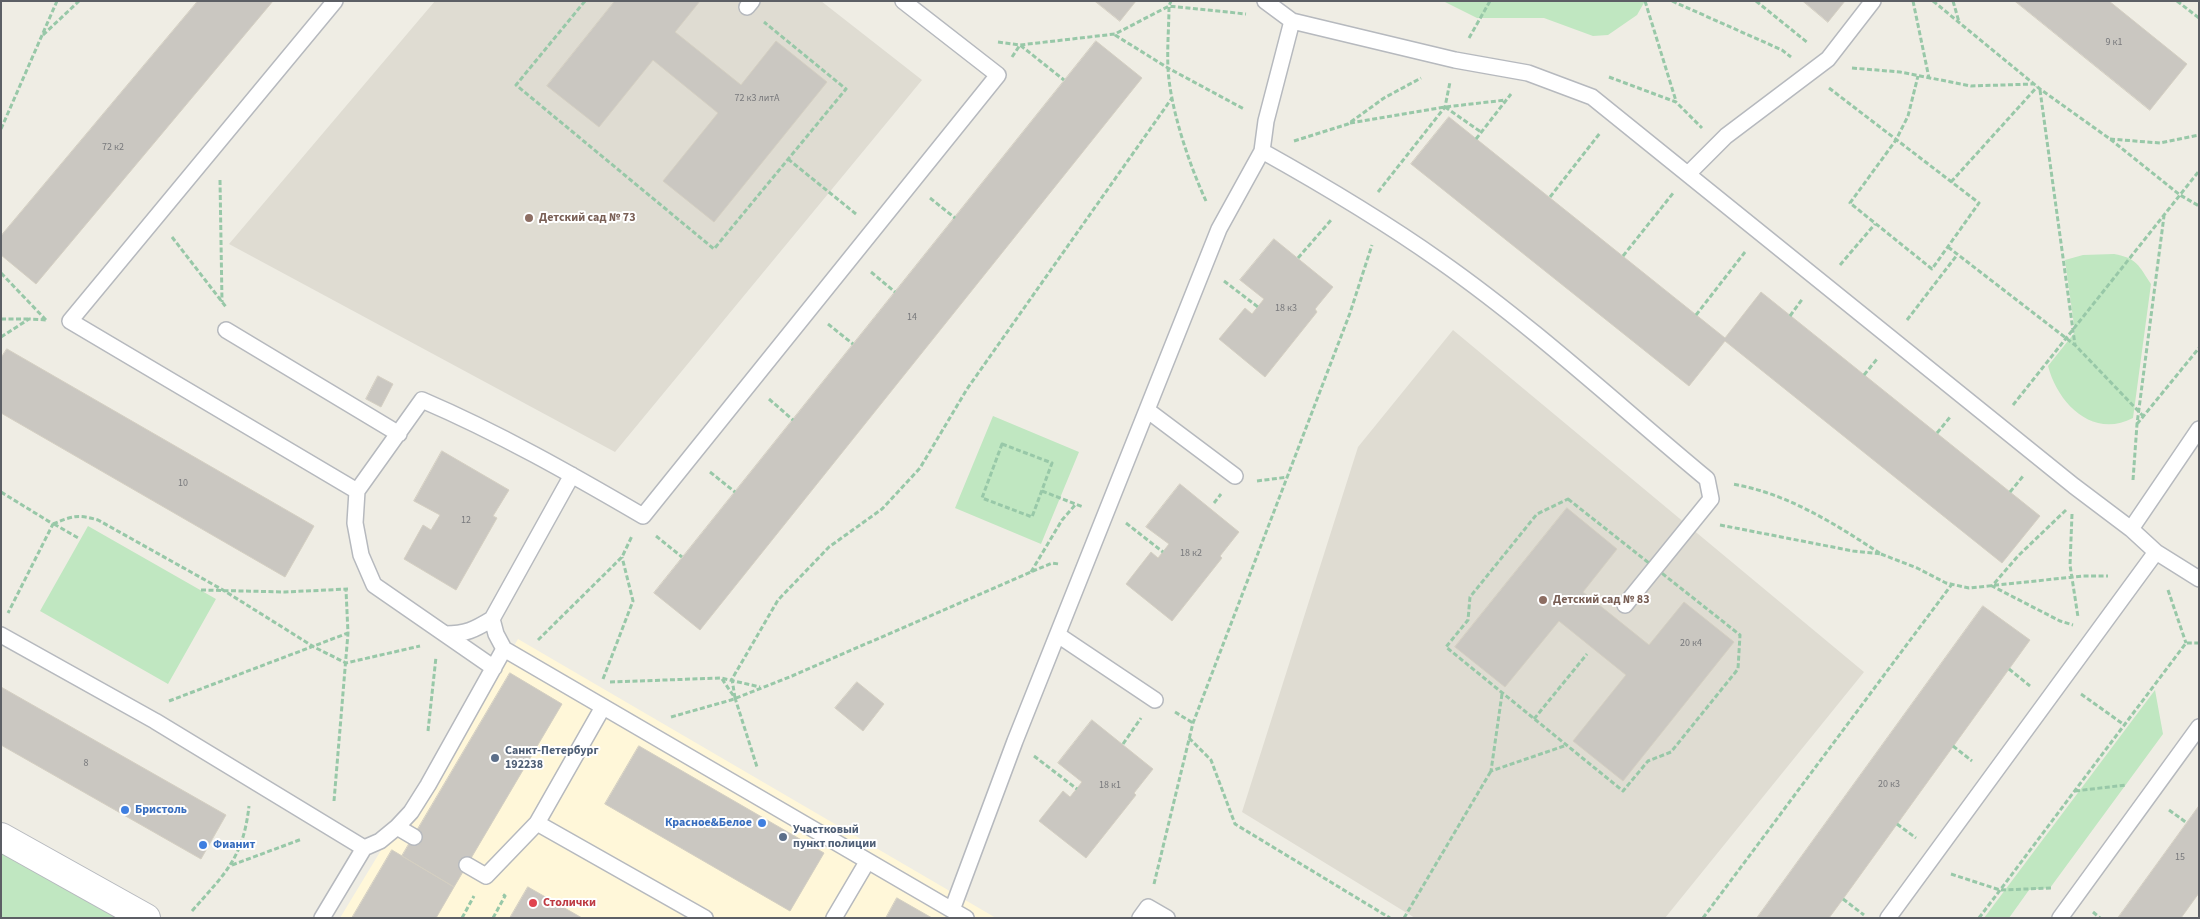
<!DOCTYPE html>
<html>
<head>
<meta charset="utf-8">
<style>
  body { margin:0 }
  #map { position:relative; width:2200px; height:919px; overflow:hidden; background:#efede4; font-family:"Source Sans 3",sans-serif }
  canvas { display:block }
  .frame { position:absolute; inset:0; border:2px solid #5c5f65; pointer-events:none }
</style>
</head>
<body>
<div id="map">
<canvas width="2200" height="919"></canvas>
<div class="frame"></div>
</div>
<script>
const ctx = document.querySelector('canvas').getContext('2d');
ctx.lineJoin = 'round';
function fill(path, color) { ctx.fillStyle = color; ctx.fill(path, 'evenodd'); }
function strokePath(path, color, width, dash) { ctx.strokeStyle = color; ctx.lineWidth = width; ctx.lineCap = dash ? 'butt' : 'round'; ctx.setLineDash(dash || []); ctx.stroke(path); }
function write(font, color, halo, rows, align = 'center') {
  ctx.font = font + ' "Source Sans 3",sans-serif'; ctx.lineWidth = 4; ctx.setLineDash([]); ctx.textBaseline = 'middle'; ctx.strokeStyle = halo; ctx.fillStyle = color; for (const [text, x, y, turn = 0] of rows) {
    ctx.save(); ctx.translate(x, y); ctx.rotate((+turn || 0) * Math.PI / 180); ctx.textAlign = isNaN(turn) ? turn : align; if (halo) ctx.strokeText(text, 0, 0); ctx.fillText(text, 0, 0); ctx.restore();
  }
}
fill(new Path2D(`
  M518 639 996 918H340L386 842 404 834Z`), '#fff7d9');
fill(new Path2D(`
  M435 1H821L922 80 615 452 229 244Z
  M1453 330 1864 672 1665 918H1415L1242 812 1358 447Z`), '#dfdcd2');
fill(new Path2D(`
  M1443 1H1645L1637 15 1608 35 1593 36 1544 18H1477Z
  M2114 254C2137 258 2139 266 2151 284L2133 418C2093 439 2058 404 2048 366L2075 332 2065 260 2083 255Z
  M993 416 1079 452 1041 544 955 508Z
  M88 526 216 599 168 684 40 611Z
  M2155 690 2163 734 2050 888 2029 890 2009 918H1984Z
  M1 852 116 918H1Z`), '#c0e7c1');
const building = new Path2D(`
  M198 1H273L36 284 1 255V236Z
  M615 1H700L675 32 741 85 776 41 827 82 714 222 663 181 718 113 653 60 599 127 547 86Z
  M1095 1H1136L1120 21Z
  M1803 1H1845L1828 22Z
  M2015 1H2109L2187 64 2150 110Z
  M1096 41 1142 78 700 630 654 593Z
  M1449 117 1725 338 1761 292 2040 516 2002 563 1725 341 1689 386 1411 164Z
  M1274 239 1333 287 1315 309 1317 312 1265 377 1219 339 1245 308 1252 314 1264 299 1240 280Z
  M7 349 314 526 285 577 1 413V358Z
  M378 376 393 384 381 407 366 399Z
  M442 451 509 490 493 516 497 518 456 590 404 559 423 525 431 530 440 515 414 501Z
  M1180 484 1239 532 1220 556 1222 558 1172 621 1126 584 1151 552 1158 558 1169 544 1146 527Z
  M1567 508 1617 549 1583 592 1649 645 1684 602 1734 642 1623 781 1573 741 1626 675 1559 621 1505 687 1455 647Z
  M1983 606 2030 640 1843 899 1829 918H1757Z
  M510 673 562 704 454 887 402 856Z
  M857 682 884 704 863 731 835 708Z
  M1 687 226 815 201 859 1 745Z
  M1092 720 1153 769 1134 793 1136 795 1086 858 1039 821 1063 791 1070 797 1082 782 1058 763Z
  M639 746 824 853 790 911 605 804Z
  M2199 806V893L2181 918H2118Z
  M392 850 454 887 436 918H352Z
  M528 887 582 918H510Z
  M897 898 932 918H886Z`);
fill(building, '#cac7c1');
strokePath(building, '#d4cfc2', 1);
const lane = new Path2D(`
  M335 1 70 321 357 491
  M1265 1 1292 21 1455 60 1528 73 1592 97 2074 486 2131 529 2156 552 2199 579
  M747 7 752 1
  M1262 151C1323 185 1382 220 1440 261 1534 327 1619 406 1707 479L1711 499 1625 605
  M1689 173 1726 136 1828 59 1873 1
  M226 330 399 434
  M1147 410 1235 476
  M2131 529 2199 429
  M445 634C466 634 474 630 492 619
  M1 635 155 721 364 848
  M1058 635 1155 700
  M504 649 496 634 492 619 572 475
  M494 668 374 585 361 555 355 523 357 491 422 400C499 433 571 474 643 516L998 75 903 1
  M603 707 537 823 705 918
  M397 827 414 837
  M467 865 486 876 537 823
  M322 918 364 848 380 841 397 827 411 812 428 785 504 649 952 910
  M834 918 867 862
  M966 918 952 910 1015 741 1219 229 1262 151 1266 121 1292 21
  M1140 918 1148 907 1167 918
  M1888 918 2156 552
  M2060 918 2199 727`);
const street = new Path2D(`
  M1 837 146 918`);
strokePath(lane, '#b6b9be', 18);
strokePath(street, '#b6b9be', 30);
strokePath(new Path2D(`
  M585 1 516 85 714 249 846 89 764 22
  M1645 1 1676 101
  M1672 1 1782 50 1791 57
  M1756 1 1808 43
  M1913 1 1929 78
  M1933 1 2040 89 2110 139 2180 195 2199 206
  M1953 1 1959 22
  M2177 1 2199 18
  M43 35 79 1
  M1115 35 1168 68 1244 109
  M1469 38 1490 1
  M998 42 1020 45 1115 34 1169 6 1171 1
  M1012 57 1020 45 1064 80
  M1852 68 1900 72 1971 86 2033 84
  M1609 77 1676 102 1702 128
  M1829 88 1979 203 1932 269 1850 203 1896 140 1908 116 1918 76
  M2040 90 2075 345
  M1445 107 1481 132
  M1350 123 1445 107 1506 100
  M1 129 57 1
  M1476 139 1511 94
  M2110 139 2160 143 2199 135
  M1294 141 1348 124 1384 98 1421 78
  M788 159 856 214
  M220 180 222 302
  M1951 182 2037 87
  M1378 192 1445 107 1450 82
  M1550 197 1600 133
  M930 198 955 218
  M1206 201C1189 164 1170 108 1168 68 1167 47 1169 26 1169 6L1246 14
  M172 237 226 307
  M1948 247 2075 345 2144 417
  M1623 256 1674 192
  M1298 258 1332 219
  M1840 265 1875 224
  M871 272 895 292
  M1 273 46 320
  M1224 281 1258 307
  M1696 315 1745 252
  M1790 316 1803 298
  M1 319H28
  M1907 320 1957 255
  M828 324 853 344
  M1 337 29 319 48 320
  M1864 375 1877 359
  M769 399 793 420
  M2013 405 2199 171
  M2137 424 2199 348
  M1937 433 1951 416
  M1002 444 1052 463 1032 517 982 498Z
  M710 472 735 492
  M2133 480 2137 424 2164 216
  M1257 481 1288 477
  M1042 491 1083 507
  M1 492 53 524 8 613
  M2010 492 2024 475
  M1568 499 1740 635 1738 669 1671 752 1648 761 1623 791 1446 647 1468 620 1470 597 1537 514Z
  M1214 503 1221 494
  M2066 510 2018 556 1992 586 2060 621 2073 625
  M2072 514 2070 565 2078 617
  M1126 523 1163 552
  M53 524C72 516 78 514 98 520L223 590 314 647 346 663 420 646
  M54 524 80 539
  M1720 525 1853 551 1881 554C1835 524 1787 493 1732 484
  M656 536 682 557
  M1881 554 1917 568 1946 583 1969 588 2083 576H2108
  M1031 572 1062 520 1076 504
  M201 590 285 592 348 589
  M2168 590 2186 643
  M538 640 622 557 632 536
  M2009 669 2030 686
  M603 679 633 601 622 557
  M722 679 735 698 757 767
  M610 682 721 678 760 687
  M1502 694 1491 771 1567 745
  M2081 694 2123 724
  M735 698 732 679 778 600 829 547 882 509 920 468 967 389 1172 98
  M169 701 348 633
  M1175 712 1193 723
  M671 717 731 700 792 676 1031 572 1052 563 1059 564
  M1534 719 1587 654
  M428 731 436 657
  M1189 738 1211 760 1235 824 1390 918
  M1123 744 1141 718
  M1953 746 1972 761
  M1034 756 1077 789
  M2075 791 2126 785
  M334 801 348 633 346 590
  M2169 810 2187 823
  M1897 824 1916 838
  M232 865 302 839
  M1951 874 2000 890 2052 888
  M1154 884 1193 723 1350 313 1372 245
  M1843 899 1864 915
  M192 911C225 873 243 859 249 806
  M2093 912 2100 918
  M462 918 474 896
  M493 918 505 896 501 893
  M1404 918 1491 771
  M1703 918 1952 584
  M1979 918 2186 643H2199`), '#98c8a8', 3, [5, 2.5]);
strokePath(lane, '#fff', 15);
strokePath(street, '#fff', 28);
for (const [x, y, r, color] of [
  [529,218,5,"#8d6e63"],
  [1543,600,5,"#8d6e63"],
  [495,758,5,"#5c6f8a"],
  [125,810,5,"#3f7fe0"],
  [762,823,5,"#3f7fe0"],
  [783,837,5,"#5c6f8a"],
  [203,845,5,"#3f7fe0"],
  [533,903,5,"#e0444e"]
]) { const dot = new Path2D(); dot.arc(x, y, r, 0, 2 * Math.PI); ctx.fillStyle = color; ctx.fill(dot); strokePath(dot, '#fff', 2); }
write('10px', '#78797c', null, [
  ["9 к1",2114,43],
  ["72 к3 литА",757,99],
  ["72 к2",113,148],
  ["18 к3",1286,309],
  ["14",912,318],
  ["10",183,484],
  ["12",466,521],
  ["18 к2",1191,554],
  ["20 к4",1691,644],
  ["8",86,764],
  ["20 к3",1889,785],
  ["18 к1",1110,786],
  ["15",2180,858]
]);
write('bold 12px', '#785e54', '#fff', [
  ["Детский сад № 73",539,218],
  ["Детский сад № 83",1553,600]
], 'left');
write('bold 12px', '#4e5e75', '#fff', [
  ["Санкт-Петербург",505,751],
  ["192238",505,765],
  ["Участковый",793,830],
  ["пункт полиции",793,844]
], 'left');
write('bold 12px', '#366cbe', '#fff', [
  ["Бристоль",135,810],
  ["Красное&Белое",752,823,"right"],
  ["Фианит",213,845]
], 'left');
write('bold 12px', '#be3a42', '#fff', [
  ["Столички",543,903]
], 'left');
</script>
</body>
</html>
